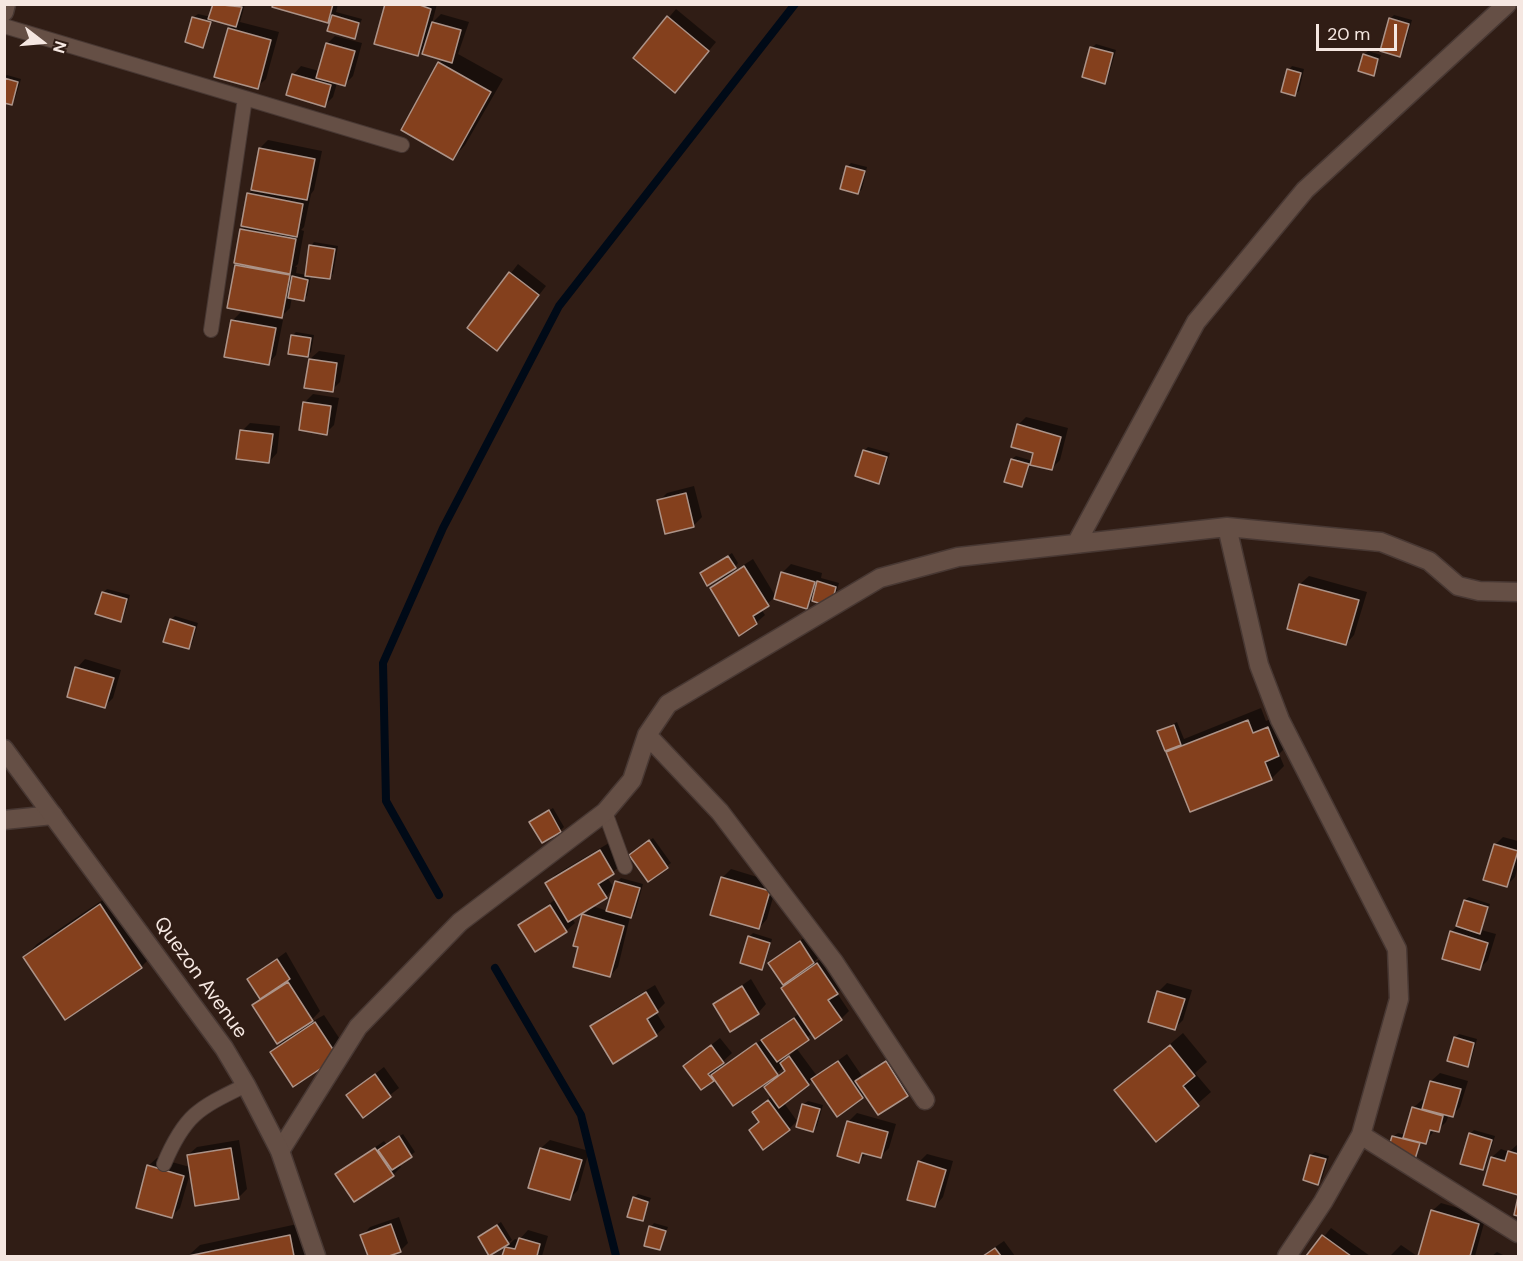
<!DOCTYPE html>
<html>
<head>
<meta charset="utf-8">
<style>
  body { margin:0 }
  #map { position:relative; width:1523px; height:1261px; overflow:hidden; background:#301d15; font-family:"DM Sans",sans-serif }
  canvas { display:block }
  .frame { position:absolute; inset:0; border:6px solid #f5e7e1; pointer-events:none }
  .north { position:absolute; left:12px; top:12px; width:60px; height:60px; -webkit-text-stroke:4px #301d15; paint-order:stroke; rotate:106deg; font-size:16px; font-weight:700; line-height:24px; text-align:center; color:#f5e7e1 }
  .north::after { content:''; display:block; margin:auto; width:21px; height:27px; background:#f5e7e1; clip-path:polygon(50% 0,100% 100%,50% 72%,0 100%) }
  .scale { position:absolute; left:1316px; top:24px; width:81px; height:27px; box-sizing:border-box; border:3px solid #f5e7e1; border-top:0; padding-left:8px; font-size:18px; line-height:21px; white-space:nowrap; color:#f5e7e1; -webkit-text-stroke:4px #301d15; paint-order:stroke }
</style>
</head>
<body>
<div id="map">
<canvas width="1523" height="1261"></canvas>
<div class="frame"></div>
<div class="north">N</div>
<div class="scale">20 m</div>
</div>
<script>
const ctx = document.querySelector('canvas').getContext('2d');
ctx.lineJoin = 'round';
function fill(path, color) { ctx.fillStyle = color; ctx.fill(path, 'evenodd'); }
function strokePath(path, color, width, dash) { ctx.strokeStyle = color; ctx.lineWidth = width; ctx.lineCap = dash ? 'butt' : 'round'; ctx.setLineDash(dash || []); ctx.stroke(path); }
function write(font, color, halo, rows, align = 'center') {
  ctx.font = font + ' "DM Sans",sans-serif'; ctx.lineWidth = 4.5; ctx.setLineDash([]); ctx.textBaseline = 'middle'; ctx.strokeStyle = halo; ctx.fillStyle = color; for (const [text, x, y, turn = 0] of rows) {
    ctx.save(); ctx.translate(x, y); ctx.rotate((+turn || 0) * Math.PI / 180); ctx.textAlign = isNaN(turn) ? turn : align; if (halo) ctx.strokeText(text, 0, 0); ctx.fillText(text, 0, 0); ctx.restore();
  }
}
fill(new Path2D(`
  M214 4H245L240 22 279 32 266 79 257 87 229 29 233 25 213 19 206 42 203 46 187 41 194 17 198 14 211 17Z
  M274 4H338L336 12 362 19 354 37 333 16 328 21Z
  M387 4H437L432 23 441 14 469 22 458 54 503 79 465 145 453 158 439 63 444 59 426 46 418 54Z
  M676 9 716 42 683 82 635 58Z
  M1394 15 1412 20 1403 51 1399 55 1390 19Z
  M335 36 362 43 353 76 344 85 337 83 333 97 325 105 293 75 301 66 319 71 327 44Z
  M1096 44 1116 50 1108 78 1104 82 1092 48Z
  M1368 51 1381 55 1373 74 1364 55Z
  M1292 66 1304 69 1299 91 1295 94 1289 70Z
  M7 75 21 79 15 99 12 103 4 101V77Z
  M268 140 322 151 314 190 311 194 304 227 301 230 304 231 298 264 295 267H297L296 273 306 275 311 246 314 242 338 246 333 274 329 278 311 275 307 296 303 299 292 297 290 308 282 316 236 266 240 263 242 230 246 226 249 194 252 190 260 148Z
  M851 163 867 167 862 189 858 193 847 167Z
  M518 264 546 286 497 349 469 328Z
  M241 312 283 320 276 355 268 364 232 321Z
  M296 332 314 335 311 352 308 355 293 335Z
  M319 351 345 355 340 382 332 390 310 359Z
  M313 394 339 398 334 425 326 433 304 403Z
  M1026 417 1068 428 1060 460 1051 469 1031 463 1022 486 1012 459 1016 456 1033 461 1035 452 1018 425Z
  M250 423 280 426 277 453 269 462 242 431Z
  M868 447 890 453 882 478 878 482 864 451Z
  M694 486 702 517 693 526 659 501 667 493Z
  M732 553 738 563 731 573 753 559 776 597 782 573 791 564 822 573 821 578 839 583 834 601 813 600 806 607 774 598 761 609 765 615 756 623 712 588 725 575 706 570Z
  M1309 576 1367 592 1354 635 1346 644 1300 584Z
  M107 589 130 595 124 616 120 620 103 593Z
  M175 616 198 623 192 644 189 648 171 620Z
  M85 659 121 670 113 698 105 706 77 668Z
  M1261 708 1266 721 1280 715 1291 742 1279 754 1284 766 1271 779 1168 752 1175 746 1158 732 1177 722 1184 739Z
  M553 808 564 827 560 831 531 822Z
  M1503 837 1518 841V865L1515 877 1507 885 1495 845Z
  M653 838 671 863 649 880 635 851Z
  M609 843 621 865 607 877 614 888 606 897 571 917 575 923 566 931 520 925 556 899 547 883 555 875Z
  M731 869 777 883 767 919 759 928 722 878Z
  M621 878 643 884 635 913 630 917 618 967 610 976 584 915 592 906 608 911 617 882Z
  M113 893 154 954 141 967 66 1018 25 957 37 944Z
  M1469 897 1490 904 1481 930 1496 934 1488 960 1479 969 1451 932 1457 926 1465 900Z
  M753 933 772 939 765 964 761 968 749 937Z
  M809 934 822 954 812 964 825 956 845 985 837 993 849 1011 841 1019 813 1033 780 1058 783 1062 797 1049 817 1076 847 1054 862 1076 894 1054 915 1086 907 1094H866L837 1115 813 1080 784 1103 797 1121 789 1129 760 1121 754 1112 772 1096 766 1087 786 1070 784 1067 776 1074 713 1080 685 1066 720 1038 732 1053 717 1067 719 1070 800 1013 783 988 793 978 770 963Z
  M286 952 320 1011 308 1024 324 1015 345 1047 337 1056 272 1052 285 1039 254 1005 261 998 249 979Z
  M751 979 766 1004 758 1013 715 1004Z
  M1167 983 1192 990 1183 1020 1175 1028 1158 992Z
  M655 985 665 1003 656 1012 665 1027 656 1035 592 1026 600 1018Z
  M1183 1033 1207 1062 1195 1073 1211 1092 1156 1140 1116 1091Z
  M1459 1034 1477 1039 1471 1061 1467 1065 1455 1038Z
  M384 1067 399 1088 363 1116 348 1095Z
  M1440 1073 1468 1081 1460 1107 1452 1116 1449 1115 1446 1122 1438 1130H1435L1425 1142 1422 1141 1415 1157 1387 1159 1394 1136 1398 1133 1406 1135 1413 1108 1422 1100 1426 1101 1431 1081Z
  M808 1101 823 1105 817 1126 813 1130 798 1125 804 1104Z
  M857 1113 896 1124 889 1148 881 1156 867 1153 859 1161 839 1155 849 1121Z
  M1474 1130 1495 1136 1486 1165 1482 1169 1470 1134Z
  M403 1134 415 1152 399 1164 401 1167 393 1175 337 1174 384 1141 387 1145Z
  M239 1140 247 1189 238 1198 191 1170 180 1208 172 1216 148 1166 157 1158 190 1167 188 1155 197 1147Z
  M550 1140 589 1151 578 1190 569 1199 541 1148Z
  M1518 1144V1194L1485 1184 1492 1157 1501 1149 1509 1152Z
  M1315 1152 1329 1156 1322 1179 1318 1183 1311 1155Z
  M927 1154 953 1161 943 1197 935 1206 919 1162Z
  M638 1194 651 1198 642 1220 634 1198Z
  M1441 1203 1486 1216 1475 1256H1419L1432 1211Z
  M399 1217 408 1243 400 1251 384 1256H369L362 1236 370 1227Z
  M501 1222 512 1240 490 1253 484 1233Z
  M302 1223 309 1256H188L200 1245Z
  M654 1223 668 1227 660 1249 651 1227Z
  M1331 1228 1370 1256H1308Z
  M528 1230 548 1236 542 1256H504L506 1247 515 1239 519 1240Z
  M1004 1241 1015 1256H982Z
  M1401 1245 1417 1256H1390Z
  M1497 1252 1505 1256H1492Z`), '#0007');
strokePath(new Path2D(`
  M439 895 386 801 383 663 443 528 559 306 795 4
  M495 968 581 1115 616 1256`), '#000a17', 8);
const building = new Path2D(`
  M213 4 242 7 236 27 208 19Z
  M273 4H333L328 23 272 7Z
  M385 4H417L431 9 418 56 374 44Z
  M332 15 359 23 355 39 327 31Z
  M667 16 709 51 675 93 633 58Z
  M192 17 211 22 203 48 185 42Z
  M1389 18 1409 24 1400 57 1380 51Z
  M432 22 461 30 452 63 422 54Z
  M228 28 271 40 258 89 214 77Z
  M326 43 355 51 345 86 316 78Z
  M1090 47 1113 53 1105 84 1082 77Z
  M1363 54 1378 59 1374 76 1358 71Z
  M438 62 491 92 453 160 401 130Z
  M1287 69 1301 73 1295 96 1281 92Z
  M292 74 331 85 325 107 286 95Z
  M4 78 18 82 12 105 4 103Z
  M259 148 315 159 307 200 251 190Z
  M846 166 865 171 858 194 840 189Z
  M247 193 303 204 297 237 241 226Z
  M240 229 296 239 290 274 234 263Z
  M309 245 335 249 330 279 305 276Z
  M235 265 290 275 282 318 227 308Z
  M509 272 539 295 497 351 467 328Z
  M292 276 308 280 304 301 288 298Z
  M231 320 276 328 269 365 224 357Z
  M291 335 311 338 308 357 288 354Z
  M309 359 337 363 333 392 304 388Z
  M303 402 331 406 327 435 299 430Z
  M1017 424 1061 437 1052 470 1030 465 1033 453 1011 447Z
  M240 430 273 434 269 463 236 459Z
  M863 450 887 457 879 484 855 476Z
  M1011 459 1029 464 1022 487 1004 482Z
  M686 493 694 527 665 534 657 500Z
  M728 556 736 568 707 586 700 573Z
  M744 566 769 606 753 616 757 624 739 636 710 588Z
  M781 572 815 582 807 609 774 599Z
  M817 581 836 587 831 607 812 601Z
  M1299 584 1359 600 1346 645 1287 629Z
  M102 592 127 599 121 622 95 614Z
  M170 619 195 627 189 649 163 642Z
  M75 667 114 678 105 708 67 697Z
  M1248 720 1253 733 1268 727 1279 756 1265 762 1272 780 1190 812 1166 752Z
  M1174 725 1181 745 1165 751 1157 731Z
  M549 810 561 832 542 843 529 822Z
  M649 840 668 868 648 882 629 855Z
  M1494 844 1518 851 1507 887 1483 880Z
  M600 850 614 874 598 884 607 898 568 922 545 883Z
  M721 877 770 891 759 929 710 915Z
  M615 881 640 888 631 918 606 911Z
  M1464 900 1488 907 1480 934 1456 926Z
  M100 904 142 968 65 1020 23 957Z
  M550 905 567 932 535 952 518 925Z
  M582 914 624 926 610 977 573 967 578 947 573 946Z
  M1450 931 1488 943 1480 970 1442 959Z
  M748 936 770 943 762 970 740 963Z
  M800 941 814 963 783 985 768 963Z
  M277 959 290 979 260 999 247 979Z
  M817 963 838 994 828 1000 842 1020 815 1039 781 988Z
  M288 982 313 1021 277 1044 252 1005Z
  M742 986 759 1014 730 1032 713 1004Z
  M1157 991 1185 999 1175 1030 1148 1022Z
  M646 992 658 1012 647 1019 657 1036 613 1064 590 1026Z
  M794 1018 809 1040 777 1062 761 1040Z
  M315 1022 338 1057 293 1087 270 1052Z
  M1454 1037 1474 1043 1468 1067 1447 1061Z
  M756 1043 778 1075 733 1106 711 1075Z
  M711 1045 724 1063 708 1074 714 1081 701 1090 683 1066Z
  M1170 1045 1195 1076 1183 1086 1199 1106 1156 1142 1114 1090Z
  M789 1056 809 1085 779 1108 764 1087 785 1071 780 1063Z
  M838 1061 863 1098 837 1117 811 1079Z
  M886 1061 908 1096 878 1115 855 1081Z
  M375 1074 391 1097 363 1118 346 1095Z
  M1430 1081 1461 1089 1453 1117 1422 1109Z
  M768 1100 790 1130 763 1150 749 1130 759 1122 752 1112Z
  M802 1104 820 1109 813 1132 796 1127Z
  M1412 1107 1443 1116 1439 1132 1430 1130 1426 1144 1403 1138Z
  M847 1121 888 1132 881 1158 862 1153 859 1163 837 1156Z
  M1469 1133 1492 1140 1483 1170 1460 1164Z
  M399 1136 412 1157 392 1170 378 1150Z
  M1392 1136 1420 1143 1415 1159 1385 1160Z
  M231 1148 239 1199 195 1206 187 1155Z
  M375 1148 394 1176 354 1202 335 1174Z
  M540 1148 582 1160 570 1200 528 1188Z
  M1508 1151 1518 1154V1195L1483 1185 1491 1157 1505 1161Z
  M1310 1155 1326 1159 1318 1185 1303 1180Z
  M918 1161 946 1170 935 1207 907 1200Z
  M147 1165 184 1176 172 1218 136 1208Z
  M633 1197 648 1202 643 1221 627 1217Z
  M1518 1197V1216L1514 1215Z
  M1431 1210 1479 1224 1470 1256H1418Z
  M391 1224 401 1252 389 1256H368L360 1235Z
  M497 1225 509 1244 489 1256 478 1237Z
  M649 1226 666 1231 660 1250 644 1246Z
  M290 1235 294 1256H188Z
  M1322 1235 1351 1256H1306Z
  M519 1238 540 1244 537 1256H502L505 1247 515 1249Z
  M995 1248 1001 1256H983Z`);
fill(building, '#84401d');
strokePath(building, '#ac9388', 1.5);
const service = new Path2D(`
  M4 26 402 145
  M211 330 245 98
  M605 812 625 867
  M164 1164C185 1114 199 1108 246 1085`);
const minor = new Path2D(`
  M1227 527 1259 665 1280 720 1397 949 1399 999 1361 1135 1323 1202 1287 1256
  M1076 544 1196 322 1305 190 1507 4
  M647 735 720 812 834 962 925 1100
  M4 820 53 815
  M1361 1135 1518 1233
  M280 1151 358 1027 460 922 605 812 632 780 647 735 668 704 880 578 958 557 1227 527 1381 542 1429 561 1458 586 1479 591 1518 592`);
const tertiary = new Path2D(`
  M4 12 6 4
  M4 749 224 1048 246 1085 280 1151 316 1256`);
strokePath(service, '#483833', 16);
strokePath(minor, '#483833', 21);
strokePath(tertiary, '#483833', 21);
strokePath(service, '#654f45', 14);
strokePath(minor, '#654f45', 18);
strokePath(tertiary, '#654f45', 18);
write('20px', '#f5e7e1', '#301d15', [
  ["Quezon Avenue",200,978,54]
]);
</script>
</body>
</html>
